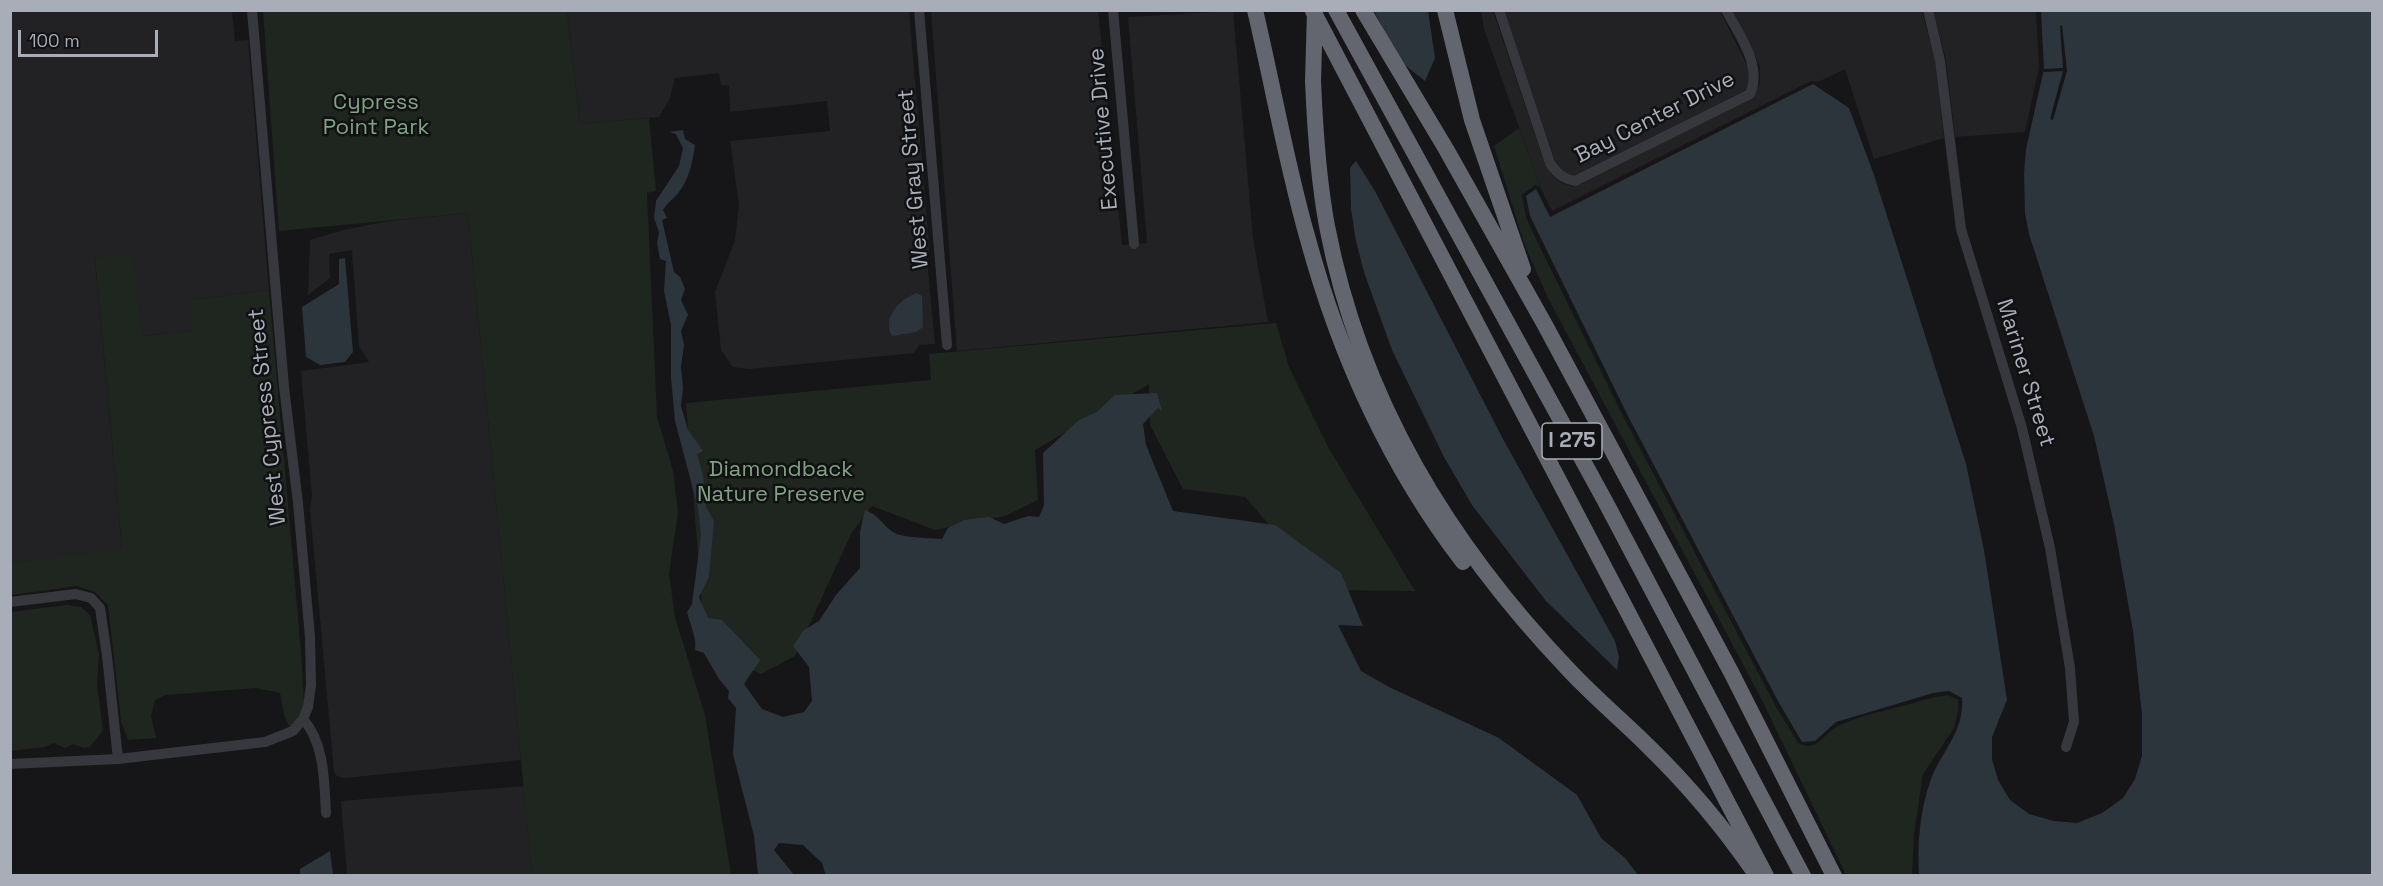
<!DOCTYPE html>
<html>
<head>
<meta charset="utf-8">
<style>
  body { margin:0 }
  #map { position:relative; width:2383px; height:886px; overflow:hidden; background:#161618; font-family:"Space Grotesk",sans-serif }
  canvas { display:block }
  .frame { position:absolute; inset:0; border:12px solid #a8adb8; pointer-events:none }
  .scale { position:absolute; left:18px; top:30px; width:140px; height:27px; box-sizing:border-box; border:3px solid #a8adb8; border-top:0; padding-left:8px; font-size:18px; line-height:21px; white-space:nowrap; color:#a8adb8; -webkit-text-stroke:4px #111113; paint-order:stroke }
</style>
</head>
<body>
<div id="map">
<canvas width="2383" height="886"></canvas>
<div class="frame"></div>
<div class="scale">100 m</div>
</div>
<script>
const ctx = document.querySelector('canvas').getContext('2d');
ctx.lineJoin = 'round';
function fill(path, color) { ctx.fillStyle = color; ctx.fill(path, 'evenodd'); }
function strokePath(path, color, width, dash) { ctx.strokeStyle = color; ctx.lineWidth = width; ctx.lineCap = dash ? 'butt' : 'round'; ctx.setLineDash(dash || []); ctx.stroke(path); }
function write(font, color, halo, rows, align = 'center') {
  ctx.font = font + ' "Space Grotesk",sans-serif'; ctx.lineWidth = 5; ctx.setLineDash([]); ctx.textBaseline = 'middle'; ctx.strokeStyle = halo; ctx.fillStyle = color; for (const [text, x, y, turn = 0] of rows) {
    ctx.save(); ctx.translate(x, y); ctx.rotate((+turn || 0) * Math.PI / 180); ctx.textAlign = isNaN(turn) ? turn : align; if (halo) ctx.strokeText(text, 0, 0); ctx.fillText(text, 0, 0); ctx.restore();
  }
}
fill(new Path2D(`
  M10 11H232L235 41 248 40 269 290 190 300 193 331 141 336 95 259 122 550 11 563Z
  M567 11H909L929 244 928 271 935 344 919 345 914 353 750 369 733 367 721 350 715 292 735 240 739 205 730 141 830 131 827 101 730 112 729 86 721 85 719 73 675 78 670 98 659 117 580 124Z
  M931 11H1098L1122 245 1147 243 1128 17 1233 11 1253 238 1268 322 957 351Z
  M1481 11H1493L1545 164 1554 178 1564 184 1574 186 1583 183 1753 97 1760 83V66L1732 11H1922L1935 61 1944 138 1874 159 1845 69 1818 82 1811 81 1552 211 1541 189 1484 29Z
  M1504 11H1720L1749 69V83L1746 90 1575 176 1568 175 1561 170 1555 161Z
  M1933 11H2036L2039 68 2025 132 1955 137 1946 60Z
  M468 213 521 760 345 778 337 776 334 772 310 509 312 496 301 371 369 362 359 346 352 250 329 254 330 278 308 295 310 240 343 230 389 221Z
  M524 786 532 875H347L341 801Z`), '#222225');
fill(new Path2D(`
  M263 11H567L580 124 649 118 656 191 647 193 657 417 673 471 678 512 669 574 675 617 705 715 731 875H532L468 213 279 231Z
  M1519 128 1541 189 1539 186 1535 185 1522 195 1526 217 1534 235 1624 418 1774 703 1798 743C1818 753 1823 733 1840 725 1869 712 1904 707 1934 697L1948 695 1958 700V711L1954 728 1923 774 1914 834 1912 875H1846L1762 700 1548 298 1525 246 1494 146Z
  M133 254 142 336 192 331 190 300 269 290 301 652 305 720 290 728 284 715 280 693 256 688 166 695 155 700 151 716 156 738 128 740 121 721 108 605 95 592 77 586 11 595 10 563 122 549 95 258Z
  M1276 323 1289 367 1328 447 1415 591 1338 590 1313 574 1245 497 1183 489 1150 425 1149 384 1035 450 1038 500 1005 516 935 530 872 506 852 532 795 656 761 674 729 659 703 618 686 403 931 380 929 354Z
  M67 605 81 607 90 615 99 654 97 683 103 730 90 747 84 748 73 744 65 748 54 743 45 747 11 751V612Z`), '#1e261f');
fill(new Path2D(`
  M1374 11H1428L1435 58 1425 81 1401 62Z
  M2041 11H2372V875H1919C1917 843 1920 810 1931 779 1943 749 1964 732 1962 698L1949 691 1933 693 1836 722 1815 741 1802 742 1778 701 1628 416 1530 216 1526 196 1536 189 1550 217 1813 84 1849 108 1874 175 1966 464 1984 550 2007 700 1992 737V759L1998 780 2010 800 2029 814 2054 821 2077 823 2102 813 2123 798 2135 779 2142 756V715L2133 631 2114 524 2094 436 2029 234 2025 213 2024 173 2026 149 2044 69Z
  M683 130 685 139 695 145C693 161 689 179 679 192 673 199 668 202 663 210L667 218 662 220 674 272 680 277 685 289 681 300 688 315 681 331 684 345 681 367 683 388 681 406 688 430 703 451 697 454 703 475 706 507 714 521 709 577 699 597 708 618 722 620 760 660 744 684 762 709 783 717 804 712 812 701 809 667 793 646 804 630 819 621 836 595 860 568V532L865 510C880 515 882 526 895 533 903 538 931 538 942 539L948 528 964 520 989 517 1004 524 1028 516 1039 517 1044 505 1043 453 1079 420 1097 412 1115 395 1157 393 1162 411 1158 408 1143 424 1146 445 1173 511 1275 525 1341 573 1363 626 1338 625 1361 671 1389 687 1499 738 1577 795 1601 838 1625 858 1638 875 826 876 822 863 803 845 779 843 774 850 794 875H758L754 836 733 754 736 708 728 698 729 691 719 679 704 653 695 650C697 637 690 625 687 612L692 604 701 535 698 508 675 421 671 377V325L664 291 666 261 660 259 657 243 659 232 654 218 656 201 679 166 683 148 676 134 669 132Z
  M1356 161 1375 191 1503 439 1615 641 1619 657 1617 670 1546 601 1472 505 1444 457 1392 350 1364 272 1356 241 1351 209 1350 168Z
  M345 258 353 352 345 362 320 365 306 357 302 307 339 284V259Z
  M917 293 922 296 923 327 916 332 892 336C882 317 900 299 917 293Z
  M330 851 333 875H300V869Z`), '#2c353c');
fill(new Path2D(`
  M2062 25 2067 71 2053 120 2050 119 2063 71 2043 72 2044 69 2063 68 2060 26Z`), '#161618');
strokePath(new Path2D(`
  M919 10 947 345
  M1113 10 1134 244
  M1499 10 1550 163C1557 174 1562 178 1575 181L1750 94C1763 66 1739 35 1726 10
  M1928 10 1940 61 1961 229 2022 428 2050 548 2070 668 2074 722 2066 747
  M10 602 76 594 91 598 100 608 107 656 118 759
  M303 719C325 744 324 781 326 813
  M10 764 118 759 265 742 293 731 303 719 308 707 311 685 310 637 298 503 284 387 252 10`), '#37383d', 10);
strokePath(new Path2D(`
  M1255 10C1273 86 1286 162 1307 236 1339 354 1389 465 1463 562
  M1336 10 1605 501 1803 876
  M1363 10 1446 149 1545 325 1731 672 1834 876
  M1445 10 1472 120 1523 269
  M1313 11 1766 876
  M1313 81C1315 129 1318 178 1327 226 1360 399 1448 543 1568 669 1594 697 1623 721 1649 747 1688 785 1724 828 1755 873`), '#63666e', 16);
strokePath(new Path2D(`
  M1313 81 1315 10`), '#63666e', 16);
for (const [x, y, w] of [
  [1572,441,60]
]) { const box = new Path2D(); box.roundRect(x - w / 2, y - 18, w, 36, 4.5); ctx.fillStyle = '#111113'; ctx.fill(box); strokePath(box, '#a8adb8', 1.5); }
write('bold 21px', '#a8adb8', null, [
  ["I 275",1572,441]
]);
write('22px', '#7fa381', '#111113', [
  ["Cypress",376,103],
  ["Point Park",376,128],
  ["Diamondback",781,470],
  ["Nature Preserve",781,495]
]);
write('22px', '#a8adb8', '#111113', [
  ["Bay Center Drive",1655,118,-27],
  ["Executive Drive",1104,129,-95],
  ["West Gray Street",914,179,-95],
  ["Mariner Street",2025,373,73],
  ["West Cypress Street",268,417,-96]
]);
</script>
</body>
</html>
